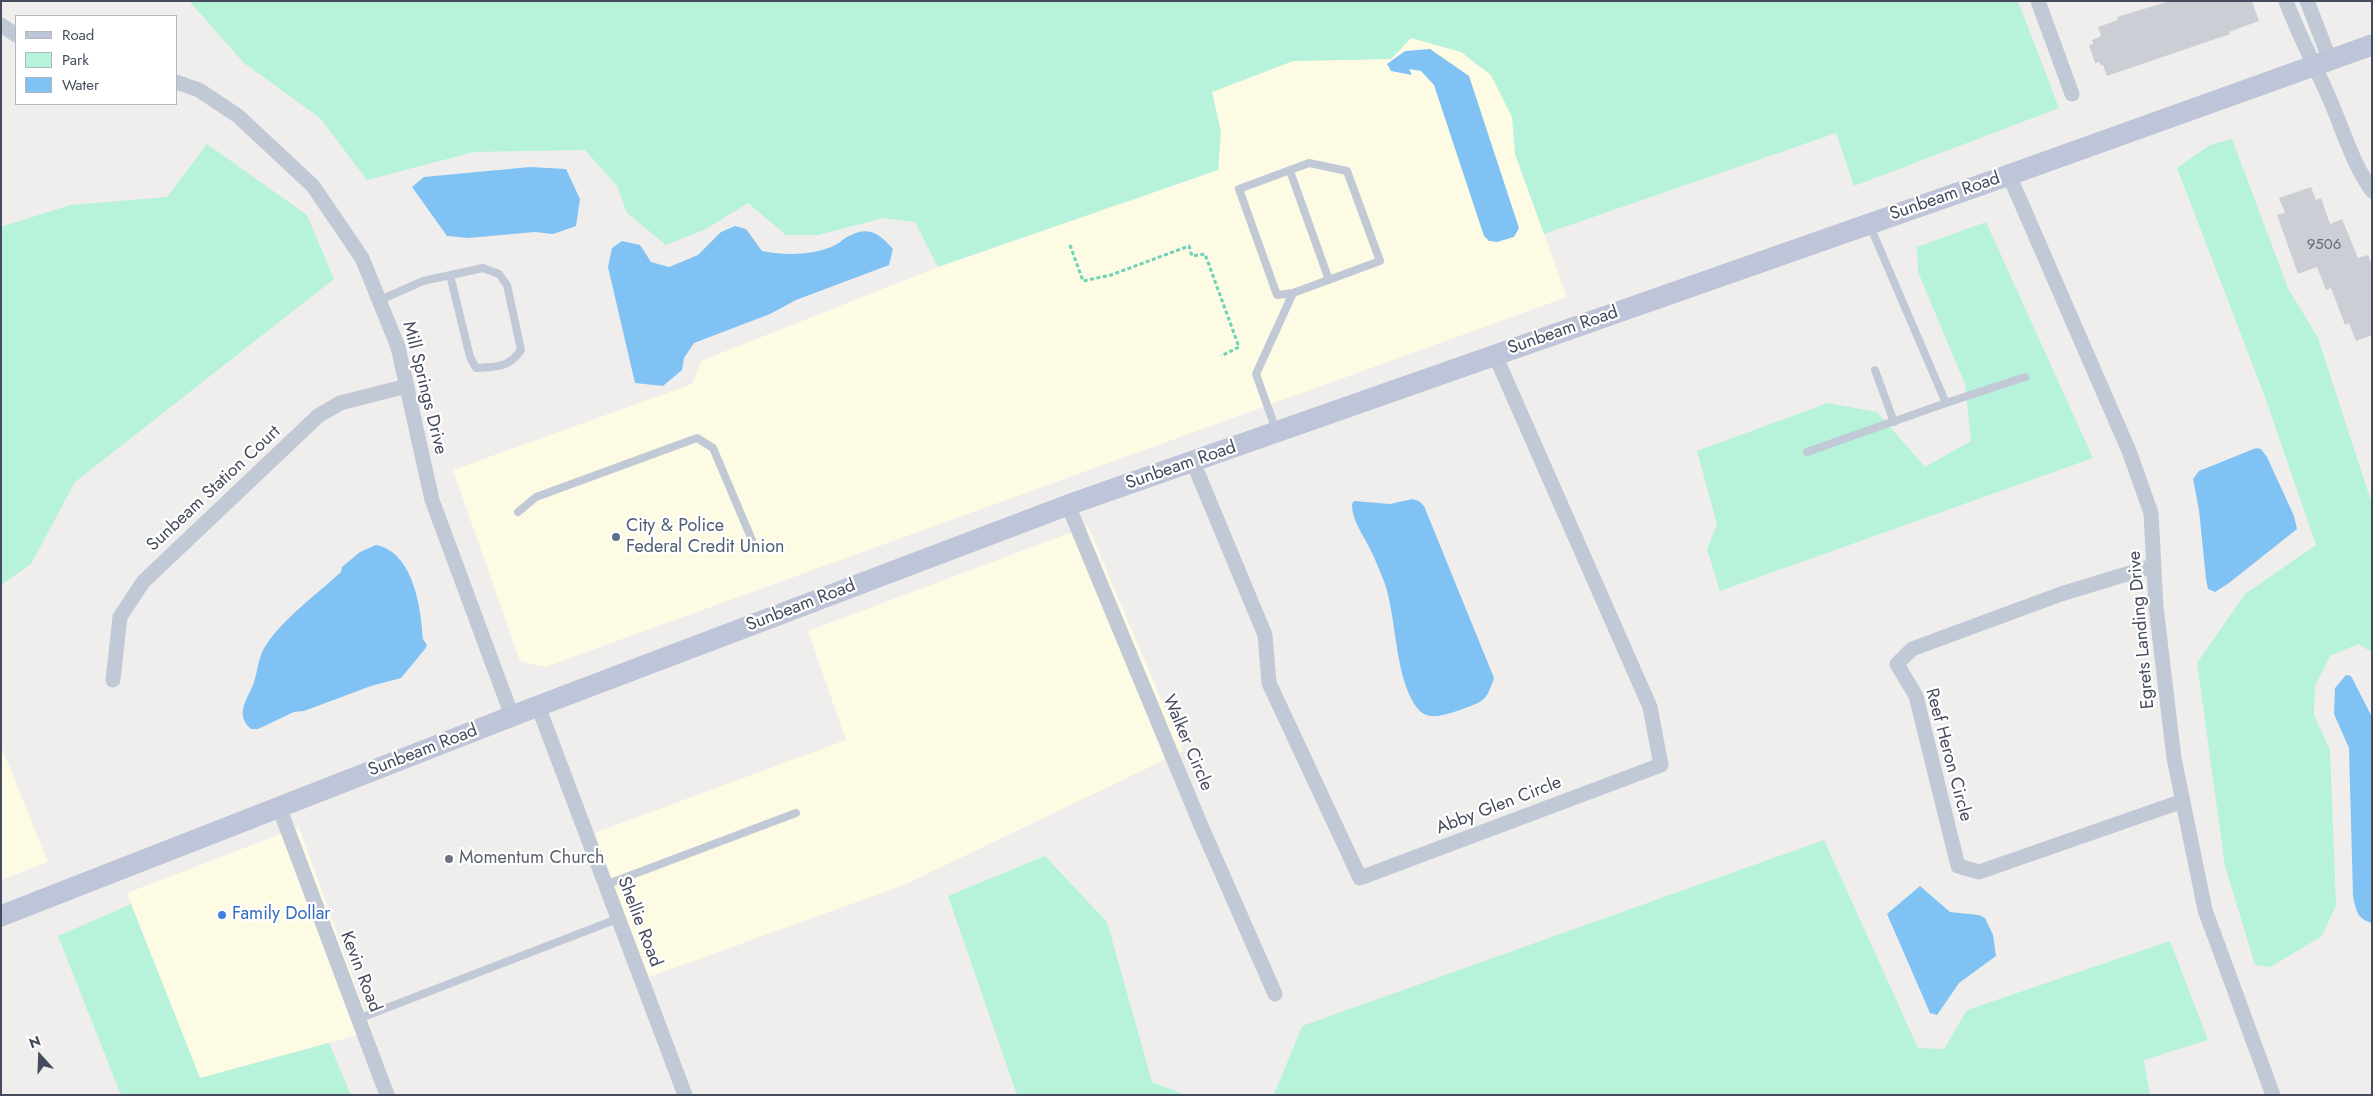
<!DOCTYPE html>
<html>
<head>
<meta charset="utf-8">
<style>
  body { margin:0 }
  #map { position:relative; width:2373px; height:1096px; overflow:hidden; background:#f0eeed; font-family:Jost,sans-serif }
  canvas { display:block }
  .frame { position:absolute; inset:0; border:2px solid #444b5c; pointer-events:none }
  .legend { position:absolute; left:15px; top:15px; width:162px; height:90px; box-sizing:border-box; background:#fff; border:1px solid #b4b7be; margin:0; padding:6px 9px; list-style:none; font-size:15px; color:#444b5c }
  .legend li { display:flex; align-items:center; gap:10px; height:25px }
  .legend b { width:25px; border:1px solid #b4b7be }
  .north { position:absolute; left:15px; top:1031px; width:50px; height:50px; -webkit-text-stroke:4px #fff; paint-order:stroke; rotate:340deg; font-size:14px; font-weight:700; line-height:20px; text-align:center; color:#444b5c }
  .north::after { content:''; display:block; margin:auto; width:18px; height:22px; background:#444b5c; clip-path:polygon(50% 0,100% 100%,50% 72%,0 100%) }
</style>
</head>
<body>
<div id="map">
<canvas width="2373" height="1096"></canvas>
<div class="frame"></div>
<ul class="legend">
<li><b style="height:6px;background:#bec5d8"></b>Road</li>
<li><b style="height:14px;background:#b7f2db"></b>Park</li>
<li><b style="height:14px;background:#80c2f3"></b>Water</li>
</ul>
<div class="north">N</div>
</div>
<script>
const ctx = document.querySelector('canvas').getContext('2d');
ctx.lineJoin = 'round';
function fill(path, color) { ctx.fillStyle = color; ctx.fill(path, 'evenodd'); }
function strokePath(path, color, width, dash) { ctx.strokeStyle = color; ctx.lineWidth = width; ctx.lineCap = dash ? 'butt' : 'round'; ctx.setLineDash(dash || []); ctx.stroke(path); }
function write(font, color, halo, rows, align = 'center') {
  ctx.font = font + ' Jost,sans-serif'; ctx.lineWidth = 4.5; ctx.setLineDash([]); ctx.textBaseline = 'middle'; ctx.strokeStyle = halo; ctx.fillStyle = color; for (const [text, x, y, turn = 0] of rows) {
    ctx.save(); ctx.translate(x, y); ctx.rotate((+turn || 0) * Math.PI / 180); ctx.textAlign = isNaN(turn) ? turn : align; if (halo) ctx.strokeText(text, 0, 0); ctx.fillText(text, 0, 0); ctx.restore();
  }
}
fill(new Path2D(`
  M1411 38 1461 52 1491 75 1512 117 1515 154 1567 297 545 667 520 661 453 470 692 384 701 361 938 267 1218 170 1221 132 1212 92 1293 61 1391 59Z
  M1088 526 1183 751 904 885 649 977 628 926 594 833 846 740 808 631Z
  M1 746 48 862 1 880Z
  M299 827 372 1031 200 1078 127 893Z`), '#fdfbe4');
fill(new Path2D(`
  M189 1H2018L2059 108 1854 186 1836 133 1544 234 1515 154 1512 117 1491 75 1461 52 1411 38 1391 59 1293 61 1212 92 1221 132 1218 170 938 267 915 222 883 218 818 235H786L748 203 704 230 666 245 627 213 617 186 585 150 474 152 367 180 320 118 244 63Z
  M2232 139 2288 288 2318 338 2372 504V652L2358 644 2330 656 2315 686 2314 715 2330 750 2336 905 2322 936 2270 967 2255 965 2225 866 2197 663 2245 594 2316 545 2265 397 2177 168 2210 145Z
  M207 144 307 215 334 279 75 482 31 564 1 585V227L70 205 167 197Z
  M1986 222 2093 458 1720 591 1707 549 1717 524 1697 451 1828 403 1877 412 1925 467 1971 441 1965 384 1918 272 1917 247Z
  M1824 840 1918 1048 1944 1049 1967 1010 2170 941 2208 1040 2144 1060 2150 1095H1274L1302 1026Z
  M1045 856 1107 922 1152 1082 1186 1095H1017L948 896Z
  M131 904 200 1078 329 1043 351 1095H121L58 936Z`), '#b7f2db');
fill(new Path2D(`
  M1430 49 1469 76 1519 228 1514 237 1497 242 1489 241 1484 236 1434 85 1421 71 1409 69 1412 75 1391 71 1387 64 1405 51Z
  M530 167 566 169 580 199 576 226 553 234 535 232 468 238 447 236 412 187 424 177Z
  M735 226 746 229 762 251C785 255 808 256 831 247 837 245 842 240 847 237 868 225 879 233 893 249L889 265 796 300 770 314 694 343 684 358 682 370 663 386 635 383 608 267 612 248 622 241 640 245 651 262 669 267 698 255 721 232Z
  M2256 448 2261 449 2267 457 2294 516 2297 529 2229 583 2215 592 2208 589 2206 579 2199 510 2193 479 2199 471Z
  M1412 499 1419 501 1424 506 1494 678C1486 702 1484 701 1460 710 1447 714 1428 722 1418 709 1395 681 1397 621 1385 584 1380 572 1376 560 1370 549 1363 534 1352 521 1352 504L1354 501 1390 504Z
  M376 545C413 552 421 607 423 639L427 645 425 649 401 678 371 686 304 711 294 712 258 729H251C235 715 246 701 253 685 258 672 258 656 266 645 285 617 316 595 341 572L342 567 360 552Z
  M2346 675 2351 676 2372 717V923C2357 919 2356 910 2353 896L2349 748 2334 714 2335 688Z
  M1920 886 1950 912 1979 915 1985 918 1993 935 1996 956 1959 983 1937 1015 1930 1013 1887 914Z`), '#80c2f3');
fill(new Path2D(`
  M2170 1H2252L2259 21 2229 32 2230 34 2107 76 2103 65 2101 66 2099 62 2095 63 2089 45 2093 44 2092 40 2101 36 2098 27 2118 20 2117 17Z
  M2311 187 2316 200 2321 198 2330 224 2342 219 2358 258 2368 255 2372 266V335L2356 341 2349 323 2345 325 2331 288 2326 290 2317 267 2298 274 2277 215 2285 213 2279 198Z`), '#ccced6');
strokePath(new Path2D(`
  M1070 245 1083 281 1111 275 1189 246 1192 256 1205 254 1239 347 1221 356`), '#6cd3b7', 3, [4, 2.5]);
strokePath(new Path2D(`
  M1290 171 1329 280
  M380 300 423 281 483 268 499 274 507 285 521 350C509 368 496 367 476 368L470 357 450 275
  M1875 370 1894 422
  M1946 403 2025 377
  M1276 430 1256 374 1293 293 1380 261 1347 171 1309 163 1239 189 1277 295 1293 293
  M1807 452 1946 403 1870 226
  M518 512 536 497 697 438 713 448 752 540
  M605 885 796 813
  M358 1019 617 919`), '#c2c9d6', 8);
strokePath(new Path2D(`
  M2038 1 2072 94
  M2286 1C2298 33 2313 62 2327 93 2342 126 2351 161 2372 191
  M2307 1 2330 60
  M1 25 16 35
  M176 82 199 90 238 116 313 186 362 258 398 347 432 500 512 716
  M2009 175 2129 451 2151 513 2156 607 2174 758 2205 910 2273 1095
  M1193 462 1265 635 1269 683 1360 878 1661 765 1650 707 1495 355
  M1068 505 1202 828 1275 994
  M2153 566 2061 594 1912 649 1897 664 1916 696 1958 866 1979 872 2183 801
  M113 680 120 617 143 582 318 416 340 403 407 386
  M538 706 685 1095
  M279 807 387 1095`), '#c2c9d6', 15);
strokePath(new Path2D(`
  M1 916 538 706 1068 505 2009 175 2372 45`), '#bec5d8', 21);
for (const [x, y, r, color] of [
  [616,537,5,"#5c6f8a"],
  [449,859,5,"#6b7280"],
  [222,915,5,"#3f7fe0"]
]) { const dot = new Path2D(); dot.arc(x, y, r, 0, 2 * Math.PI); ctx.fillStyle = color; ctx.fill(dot); strokePath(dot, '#fff', 2); }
write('15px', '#666c7a', null, [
  ["9506",2324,245]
]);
write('18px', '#444b5c', '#fff', [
  ["Sunbeam Road",1945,197,-19],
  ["Sunbeam Road",1563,331,-19],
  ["Mill Springs Drive",424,388,76],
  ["Sunbeam Road",1181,466,-19],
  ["Sunbeam Station Court",214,489,-43],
  ["Sunbeam Road",801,606,-21],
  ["Egrets Landing Drive",2142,630,-95],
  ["Walker Circle",1187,743,67],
  ["Sunbeam Road",423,751,-21],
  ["Reef Heron Circle",1948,755,75],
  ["Abby Glen Circle",1499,806,-21],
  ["Shellie Road",639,922,69],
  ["Kevin Road",360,972,69]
]);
write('18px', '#4e5e75', '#fff', [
  ["City & Police",626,527],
  ["Federal Credit Union",626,548]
], 'left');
write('18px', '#5b616d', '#fff', [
  ["Momentum Church",459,859]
], 'left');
write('18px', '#366cbe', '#fff', [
  ["Family Dollar",232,915]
], 'left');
</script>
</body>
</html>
